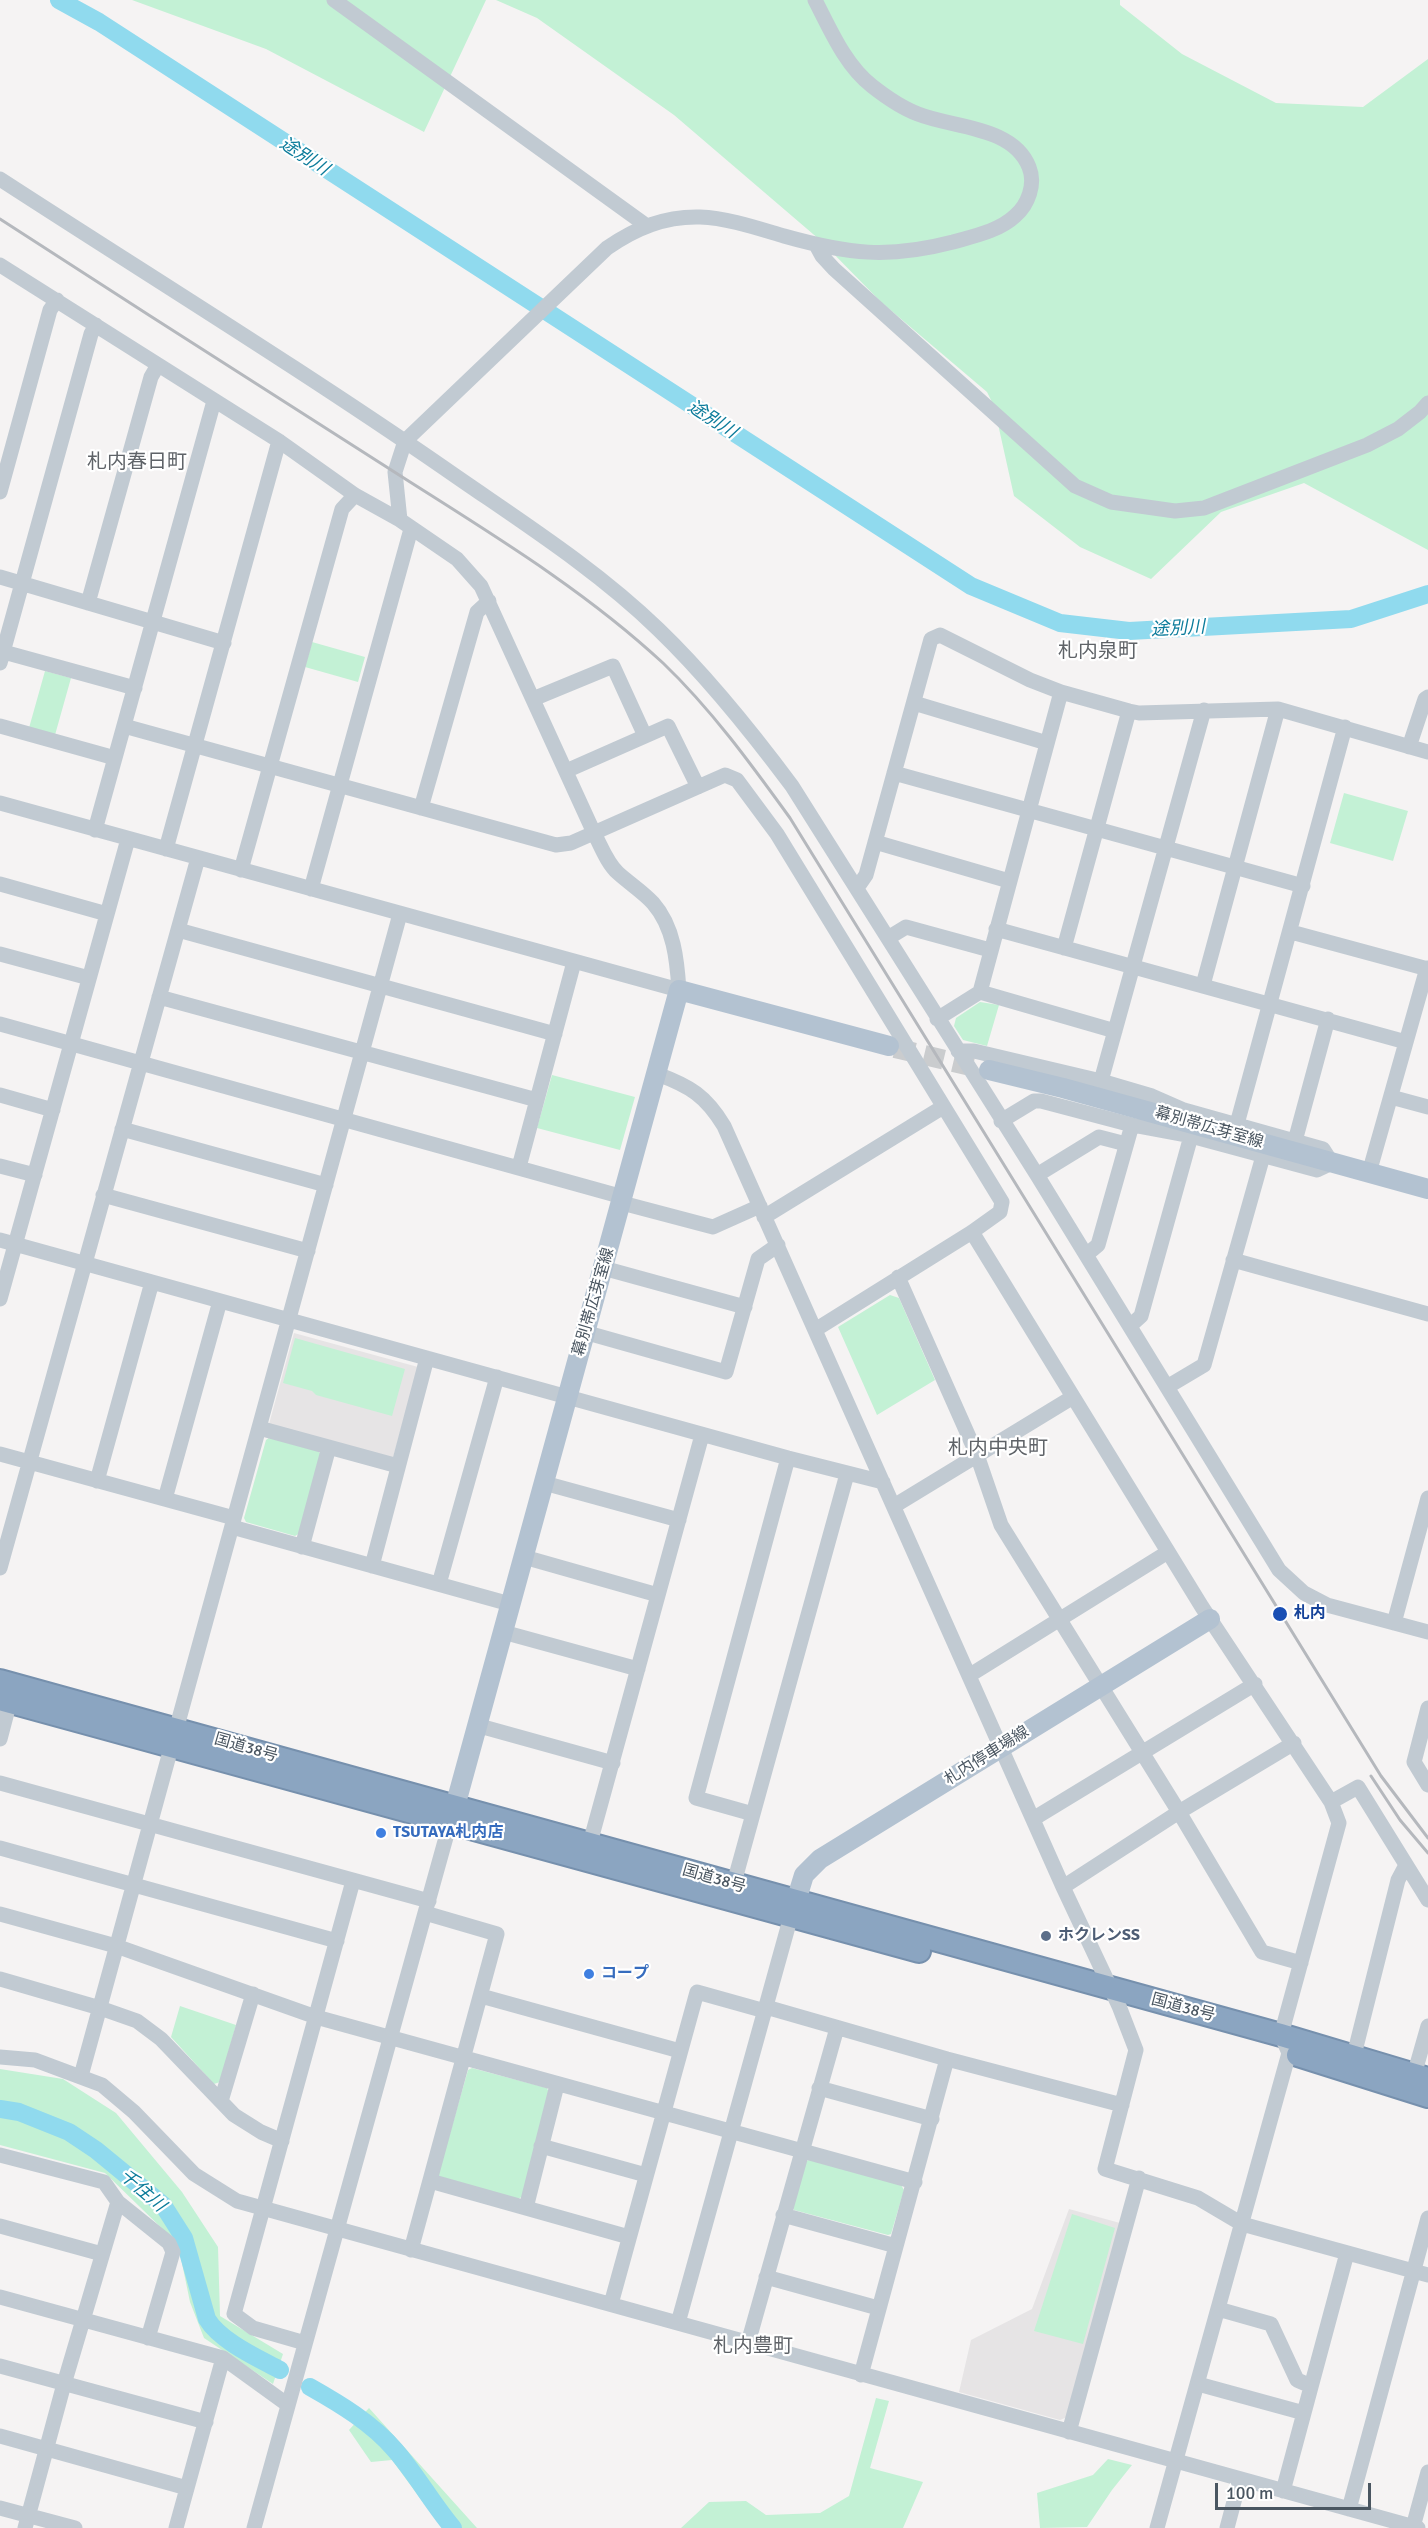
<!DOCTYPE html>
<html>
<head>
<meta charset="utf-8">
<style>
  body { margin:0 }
  #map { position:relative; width:1428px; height:2528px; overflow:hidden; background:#f5f3f3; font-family:Signika,sans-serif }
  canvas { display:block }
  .scale { position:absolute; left:1215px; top:2483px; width:156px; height:27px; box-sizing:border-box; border:3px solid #4a5661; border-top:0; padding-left:8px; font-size:18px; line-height:21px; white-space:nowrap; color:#4a5661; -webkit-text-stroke:4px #fff; paint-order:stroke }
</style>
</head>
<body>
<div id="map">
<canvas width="1428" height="2528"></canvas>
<div class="scale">100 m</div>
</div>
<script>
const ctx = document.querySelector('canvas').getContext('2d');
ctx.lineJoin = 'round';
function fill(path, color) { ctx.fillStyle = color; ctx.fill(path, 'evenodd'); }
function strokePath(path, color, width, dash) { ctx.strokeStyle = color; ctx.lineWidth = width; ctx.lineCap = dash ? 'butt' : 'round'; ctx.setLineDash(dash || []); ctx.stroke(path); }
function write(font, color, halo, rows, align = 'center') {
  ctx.font = font + ' Signika,"Noto Sans JP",sans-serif'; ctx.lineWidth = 4.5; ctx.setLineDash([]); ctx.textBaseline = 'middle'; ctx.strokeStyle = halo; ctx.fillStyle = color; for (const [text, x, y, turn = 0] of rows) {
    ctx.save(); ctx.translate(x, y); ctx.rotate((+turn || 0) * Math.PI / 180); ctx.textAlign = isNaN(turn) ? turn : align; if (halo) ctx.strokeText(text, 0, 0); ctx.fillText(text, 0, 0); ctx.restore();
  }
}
fill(new Path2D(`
  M294 1333 418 1367 393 1458 269 1424Z
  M1069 2209 1120 2223 1067 2417 1060 2420 959 2392 971 2340 1032 2309Z`), '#e6e4e5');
fill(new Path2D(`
  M132 0H486L424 132 266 49Z
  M496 0H1120V5L1182 54 1276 103 1363 107 1428 59V550L1304 483 1221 512 1151 579 1080 547 1014 496 994 406 987 392 881 302 820 240 674 115 537 18Z
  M312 642 365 657 358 682 305 667Z
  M45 671 71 678 55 735 29 728Z
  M1344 793 1408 811 1393 861 1330 843Z
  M980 1002 999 1005 987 1046 963 1040 954 1026 956 1018Z
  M552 1075 635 1097 620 1150 537 1128Z
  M890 1295 899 1298 935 1380 877 1415 838 1327Z
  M295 1338 405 1369 392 1416 316 1395 312 1391 283 1383Z
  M270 1437 318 1450 321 1455 300 1533 295 1536 246 1522 244 1518 266 1440Z
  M180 2006 236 2025 220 2082 214 2084 171 2037Z
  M472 2068 547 2088 549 2093 522 2197 517 2199 440 2179 438 2175 468 2070Z
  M0 2069 63 2079 116 2113 182 2192 218 2247 220 2316 283 2354 273 2384 204 2338 190 2302 178 2244 105 2173 0 2145Z
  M809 2160 901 2185 904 2190 891 2234 888 2235 794 2210 792 2207 804 2162Z
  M1072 2214 1115 2228 1083 2344 1034 2331Z
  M876 2398 889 2401 870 2468 923 2482 903 2528H681L709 2502 746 2501 766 2515 820 2513 849 2496Z
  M369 2408 477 2528H442L392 2460 371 2462 349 2430Z
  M1108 2459 1132 2465 1112 2490 1087 2527 1040 2528 1037 2493 1093 2475Z`), '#c3f1d5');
strokePath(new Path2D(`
  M59 0 99 22 971 586 1060 623 1129 631 1351 619 1428 594
  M0 2109 19 2112 69 2132 96 2150 163 2205 184 2238 207 2319C220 2341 258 2358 280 2370
  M310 2387C340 2404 372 2423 395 2450 416 2474 432 2503 453 2528`), '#90daee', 18);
strokePath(new Path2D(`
  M895 1048 983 1069`), '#caccce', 20, [20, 10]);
const highway = new Path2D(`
  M0 1681 1281 2035 1428 2079
  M0 1699 919 1951
  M1298 2055 1428 2096`);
strokePath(highway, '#7690ad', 26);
strokePath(new Path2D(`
  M334 0 647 226
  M0 179C148 275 299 368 444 468 517 519 594 567 658 629 708 677 751 731 792 786L1037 1175 1279 1570 1304 1593 1327 1605 1428 1632
  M816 245 822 256 834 269 1075 486 1111 502 1175 511 1204 508 1367 445 1398 429 1420 412 1428 403
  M0 265 279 441 355 495 400 520
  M0 492 50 310 57 300
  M0 577 224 643
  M88 603 151 377 158 365
  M0 651 135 688
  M0 663 91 334 96 325
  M533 699 613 666 645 736
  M914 703 1047 743
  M0 726 115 758
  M124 726 556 845 571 843 725 775 737 780 777 834 1002 1202 1000 1212 972 1232 815 1330
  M1409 747 1425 699 1428 697
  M566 771 668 726 698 787
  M894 773 1303 886
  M0 803 679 990C677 960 674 927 653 903 643 892 629 883 618 873 607 863 601 846 594 833L481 586 457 559 400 520 395 472 405 441 607 248C636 228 665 216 700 217 728 218 757 228 784 236 848 254 888 259 953 242 974 236 999 231 1015 216 1028 205 1036 184 1029 167 1013 126 953 128 918 114 902 108 886 97 872 86 845 65 830 29 815 0
  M421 808 477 612 489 601
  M95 830 214 401
  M875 842 1009 881
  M166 849 279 441
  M241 870 342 509 355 495
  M0 884 107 914
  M857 888 866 875 931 639 940 635 1030 680 1061 692 1129 711 1139 713 1278 709 1428 752
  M311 889 411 529
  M996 929 1406 1042
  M178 930 555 1034
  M1291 932 1428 969
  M888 938 906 927 990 950
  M1064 948 1129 711
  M0 954 89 978
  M1203 985 1278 709
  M980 992 1115 1031
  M159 997 537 1100
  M937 1019 980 992 1061 692
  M0 1024 623 1197
  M958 1051H974L1101 1081 1152 1096 1184 1110 1323 1149 1332 1163 1317 1170 1191 1136 1132 1125 1041 1101H1034L1001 1121
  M657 1074C690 1086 706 1096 724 1126L1063 1887 1119 2006 1136 2050 1105 2169 1198 2198 1242 2224 1428 2275
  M1101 1081 1204 710
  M0 1095 53 1110
  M1391 1097 1428 1107
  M1237 1124 1345 727
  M122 1129 326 1185
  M1295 1141 1328 1019
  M0 1166 35 1175
  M519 1167 574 962
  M1369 1173 1427 968
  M1037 1175 1099 1137 1126 1144
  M103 1195 308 1251
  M622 1203 713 1227 760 1206
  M764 1217 943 1107
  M972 1232 1202 1607 1331 1802 1339 1823 1281 2035 1289 2053 1157 2528
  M0 1240 788 1458 883 1482
  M1086 1255 1098 1245 1132 1125
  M1233 1260 1428 1314
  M603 1268 745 1307
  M898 1277 977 1455 1001 1525 1179 1812 1262 1952 1301 1963
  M0 1299 128 839
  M1130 1326 1141 1316 1191 1136
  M584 1332 726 1372 758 1259 778 1245
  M1167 1387 1204 1365 1263 1156
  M259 1428 398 1466
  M0 1454 234 1518
  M97 1481 152 1282
  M544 1483 679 1520
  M165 1499 220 1301
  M894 1506 1073 1397
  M232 1527 510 1604
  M302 1547 329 1447
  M524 1557 658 1595
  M372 1566 427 1358
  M0 1568 198 858
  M439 1584 497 1377
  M1394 1623 1428 1498
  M503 1632 638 1669
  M970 1675 1168 1552
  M1428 1708 1414 1762 1428 1785
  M476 1725 613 1763
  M0 1739 10 1701
  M0 1783 429 1901
  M1331 1802 1358 1787 1428 1900
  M753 1814 696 1798 788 1458
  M1033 1819 1255 1684
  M590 1843 702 1435
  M0 1848 337 1941
  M1063 1887 1179 1812 1294 1743
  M732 1890 847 1474
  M0 1914 116 1946 316 2017 915 2182
  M0 1979 100 2008 137 2021 161 2039 234 2115 261 2132 282 2141
  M481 1996 680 2051
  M766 2007 947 2059 1122 2105
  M1354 2055 1398 1880 1406 1865
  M0 2057 35 2060 102 2085 134 2112 194 2174 237 2201 1418 2528
  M1414 2075 1428 2026
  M81 2076 400 914
  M819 2088 932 2119
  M221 2101 253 1994
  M541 2146 646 2175
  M0 2155 104 2182 118 2202 169 2243 173 2252 148 2338
  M430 2181 629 2237
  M526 2208 557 2085
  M783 2215 896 2246
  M0 2226 102 2254
  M411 2250 497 1934 425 1913
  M766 2277 878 2308
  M0 2297 223 2358 288 2405
  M611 2304 697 1992 765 2011
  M1218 2309 1271 2324 1297 2380 1311 2386
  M678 2323 791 1916
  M305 2343 253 2328 234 2314 353 1881
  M748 2343 837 2028
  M0 2366 206 2422
  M861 2375 947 2059
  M1198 2384 1304 2413
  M1069 2432 1139 2178
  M0 2436 187 2488
  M1283 2491 1347 2253
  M0 2508 75 2528
  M1349 2509 1428 2218
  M1413 2527 1428 2472
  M25 2528 64 2384 118 2202
  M176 2528 223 2358
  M254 2528 450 1823
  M1227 2528 1240 2479`), '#c1cad2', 15);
strokePath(new Path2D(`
  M989 1070 1063 1088 1428 1189
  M451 1821 679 990 889 1046
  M792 1914 804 1875 820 1859 1210 1619`), '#b3c2d1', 20);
strokePath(highway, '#8ba5c1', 22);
strokePath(new Path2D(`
  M0 219C128 302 256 384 385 466 480 527 579 585 663 663 711 709 751 764 790 818L1381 1776 1428 1838
  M1371 1776 1400 1820 1428 1853`), '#b5b8bd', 3);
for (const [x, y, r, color] of [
  [1280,1614,8,"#1a4fb4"],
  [381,1833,6,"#3f7fe0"],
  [1046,1936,6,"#5c6f8a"],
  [589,1974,6,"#3f7fe0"]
]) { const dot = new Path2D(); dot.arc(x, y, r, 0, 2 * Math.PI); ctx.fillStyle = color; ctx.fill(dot); strokePath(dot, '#fff', 2); }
write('16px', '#4a5661', '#fff', [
  ["幕別帯広芽室線",1209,1128,16],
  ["幕別帯広芽室線",594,1302,-74],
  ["国道38号",246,1748,16],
  ["札内停車場線",987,1756,-32],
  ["国道38号",714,1879,16],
  ["国道38号",1183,2008,15]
]);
write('bold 16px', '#164399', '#fff', [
  ["札内",1294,1614]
], 'left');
write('bold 16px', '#366cbe', '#fff', [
  ["TSUTAYA札内店",393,1833],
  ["コープ",601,1974]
], 'left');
write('bold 16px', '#4e5e75', '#fff', [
  ["ホクレンSS",1058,1936]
], 'left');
write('italic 18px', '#0c7c9b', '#fff', [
  ["途別川",304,157,33],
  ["途別川",712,420,33],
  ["途別川",1178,629,-3],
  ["千住川",142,2191,41]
]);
write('20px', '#5f6368', '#fff', [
  ["札内春日町",137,463],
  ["札内泉町",1098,652],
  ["札内中央町",998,1449],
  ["札内豊町",753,2347]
]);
</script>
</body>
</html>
